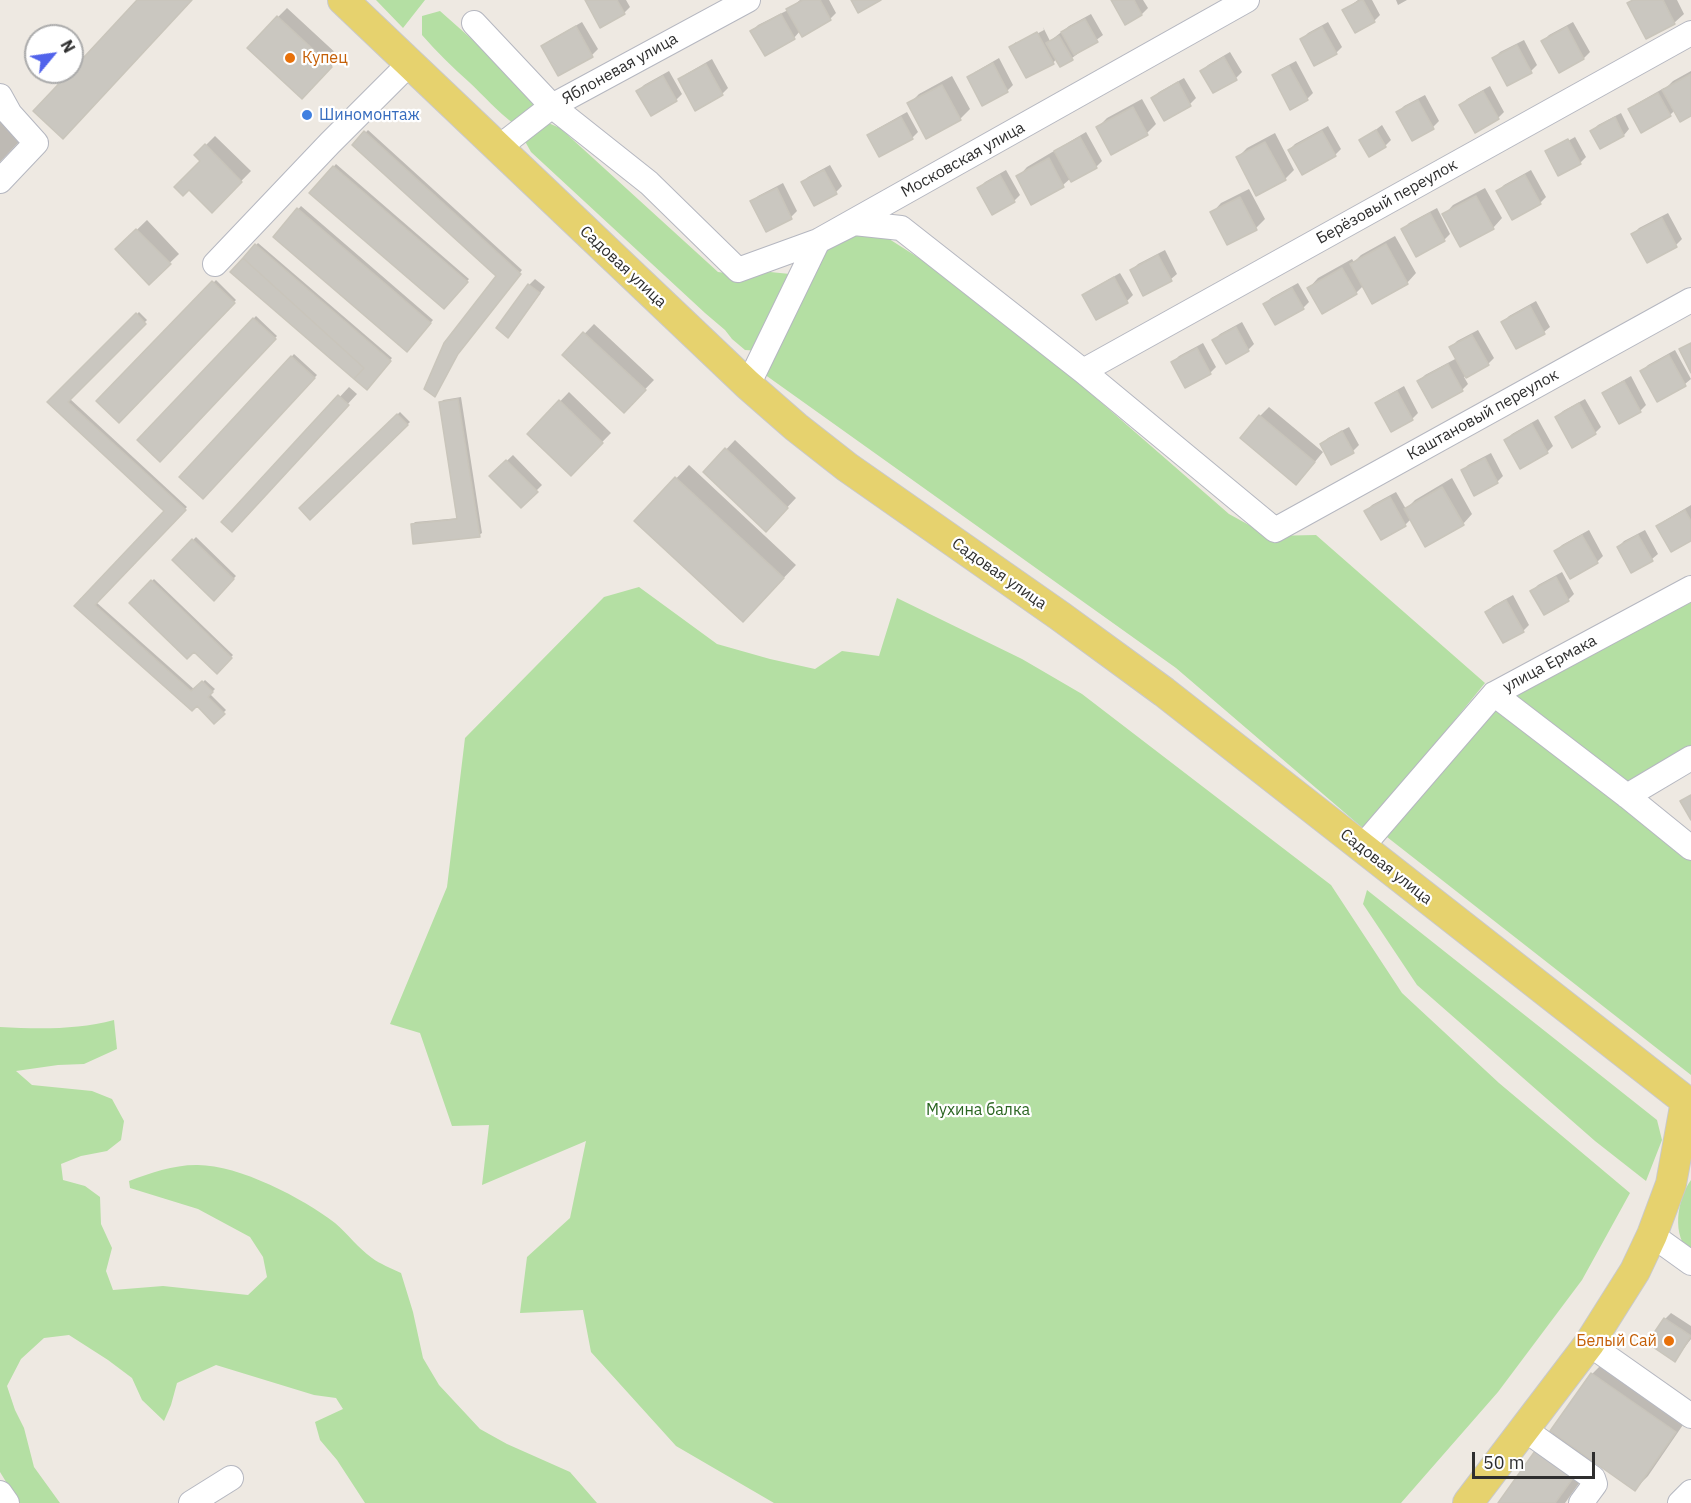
<!DOCTYPE html>
<html>
<head>
<meta charset="utf-8">
<style>
  body { margin:0 }
  #map { position:relative; width:1691px; height:1503px; overflow:hidden; background:#eee9e2; font-family:"IBM Plex Sans",sans-serif }
  canvas { display:block }
  .north { position:absolute; left:24px; top:24px; width:60px; height:60px; box-sizing:border-box; background:#fff; border:2px solid #ababab; border-radius:50%; rotate:61deg; font-size:16px; font-weight:700; line-height:24px; text-align:center; color:#2e2e2e }
  .north::after { content:''; display:block; margin:auto; width:21px; height:27px; background:#5163eb; clip-path:polygon(50% 0,100% 100%,50% 72%,0 100%) }
  .scale { position:absolute; left:1472px; top:1452px; width:123px; height:27px; box-sizing:border-box; border:3px solid #2e2e2e; border-top:0; padding-left:8px; font-size:18px; line-height:21px; white-space:nowrap; color:#2e2e2e; -webkit-text-stroke:4px #fff; paint-order:stroke }
</style>
</head>
<body>
<div id="map">
<canvas width="1691" height="1503"></canvas>
<div class="north">N</div>
<div class="scale">50 m</div>
</div>
<script>
const ctx = document.querySelector('canvas').getContext('2d');
ctx.lineJoin = 'round';
function fill(path, color) { ctx.fillStyle = color; ctx.fill(path, 'evenodd'); }
function strokePath(path, color, width, dash) { ctx.strokeStyle = color; ctx.lineWidth = width; ctx.lineCap = dash ? 'butt' : 'round'; ctx.setLineDash(dash || []); ctx.stroke(path); }
function write(font, color, halo, rows, align = 'center') {
  ctx.font = font + ' "IBM Plex Sans",sans-serif'; ctx.lineWidth = 4.5; ctx.setLineDash([]); ctx.textBaseline = 'middle'; ctx.strokeStyle = halo; ctx.fillStyle = color; for (const [text, x, y, turn = 0] of rows) {
    ctx.save(); ctx.translate(x, y); ctx.rotate((+turn || 0) * Math.PI / 180); ctx.textAlign = isNaN(turn) ? turn : align; if (halo) ctx.strokeText(text, 0, 0); ctx.fillText(text, 0, 0); ctx.restore();
  }
}
fill(new Path2D(`
  M376 0H425L403 28Z
  M440 11 519 81 535 101 528 116 514 124C497 111 484 96 469 82 452 67 437 52 422 35V16Z
  M546 122 560 128 718 272 746 276 770 272 790 274 760 351 745 350 732 339 725 330 705 313 531 152 522 136Z
  M859 232 886 237 958 283 1026 337 1229 514 1269 536 1316 535 1485 683 1365 830 1176 668 764 374 828 243Z
  M639 587 717 644 770 659 815 669 842 651 879 656 897 598 1022 659 1082 694 1331 885 1402 993 1499 1083 1630 1193 1582 1280 1498 1392 1401 1503H774L676 1446 591 1352 583 1310 520 1313 527 1257 570 1218 586 1141 482 1185 489 1125 452 1126 420 1033 390 1024 447 887 465 738 604 597Z
  M1691 599V746L1627 782 1507 696Z
  M1496 708 1691 859V1075L1387 837Z
  M1367 890 1657 1120 1662 1140 1646 1181 1595 1141 1417 985 1363 904Z
  M114 1020 117 1049 84 1064 58 1065 16 1071 32 1085 92 1091 112 1099 124 1121 121 1140 107 1151 81 1156 61 1164 63 1180 85 1186 100 1197 101 1224 112 1248 106 1271 113 1290 163 1286 248 1295 267 1277 263 1257 250 1237 198 1209 130 1188 129 1181C150 1173 173 1165 196 1165 237 1164 303 1198 335 1223 348 1234 358 1248 372 1258 380 1264 391 1268 401 1273L413 1312 423 1358 439 1385 480 1429 507 1444 570 1472 597 1503H365L337 1460 320 1440 315 1422 343 1409 336 1398 314 1395 216 1365 177 1383 171 1405 164 1421 142 1400 132 1378 108 1360 69 1335 44 1338 21 1359 7 1386 15 1410 24 1428 34 1467 60 1503H19L0 1472V1027C38 1029 77 1030 114 1020Z
  M1691 1180V1253C1671 1237 1677 1199 1691 1180Z`), '#b4dfa3');
fill(new Path2D(`
  M586 0H626L630 7 624 13Z
  M800 0H829L836 13 830 19 800 31 794 38 752 31 758 25 788 10Z
  M1113 0H1143L1148 8 1142 14 1126 23Z
  M1358 0H1372L1380 15 1374 21 1344 10Z
  M1396 0H1407L1398 5Z
  M1633 0H1677L1684 14 1674 23 1629 3Z
  M287 8 340 57 311 88 278 17Z
  M1091 14 1103 35 1072 58H1057L1053 63 1011 47 1016 42V45L1044 30 1043 27 1050 41 1069 26Z
  M582 22 598 49 592 55 558 74 543 47 549 41Z
  M1328 22 1342 47 1336 53 1302 39 1308 33Z
  M1573 22 1590 52 1584 58 1560 71 1543 41 1549 35Z
  M1524 40 1537 65 1531 71 1494 58 1500 52Z
  M1230 52 1242 72 1236 78 1202 71 1208 65Z
  M999 58 1013 85 1007 91 969 77 975 72Z
  M712 59 728 88 722 94 680 80 686 74Z
  M1296 61 1313 93 1307 99 1273 76 1279 70Z
  M669 71 682 94 676 100 638 91 644 85Z
  M1691 71V115L1675 110 1670 115 1630 110 1636 104 1664 88 1665 89 1673 81Z
  M952 76 970 109 960 119 909 104 919 94Z
  M1184 78 1196 98 1190 104 1165 119 1153 98 1159 92Z
  M1490 86 1504 112 1498 118 1461 105 1467 99Z
  M1425 95 1439 121 1433 127 1413 139 1398 112 1404 106Z
  M1142 99 1156 124 1147 133 1098 127 1107 118Z
  M907 112 918 132 912 138 869 136 875 130Z
  M1621 113 1629 129 1624 135 1600 147 1592 131 1598 125Z
  M0 121 20 141 0 162Z
  M1382 125 1391 140 1385 146 1361 141Z
  M1328 126 1341 149 1335 155 1289 150 1295 144Z
  M368 130 522 270 460 350 437 392 498 276 354 145Z
  M1086 132 1102 161 1096 167 1071 178 1063 185 1018 177 1027 167Z
  M1275 133 1294 170 1285 179 1238 157 1247 148Z
  M1574 135 1586 157 1580 163 1559 174 1547 152 1552 147V150L1575 137Z
  M215 136 251 171 212 211 202 161 196 155Z
  M336 164 469 279 444 307 311 193Z
  M830 165 842 186 836 192 814 204 802 183 808 177Z
  M1006 170 1020 195 1014 201 979 188 985 182Z
  M1531 170 1546 197 1540 203 1498 191 1504 185Z
  M783 183 797 211 791 217 752 202 758 196Z
  M1485 188 1502 218 1493 228 1444 215 1453 205Z
  M1249 189 1265 219 1256 228 1212 213 1221 203Z
  M301 206 433 320 407 350 275 236Z
  M1437 208 1450 234 1444 240 1403 229 1409 223Z
  M1668 213 1682 239 1676 245 1648 261 1633 234 1639 228Z
  M147 220 179 254 149 283 117 249Z
  M1395 236 1416 273 1407 283 1363 286 1356 293 1322 312 1309 288 1318 278 1352 259 1354 262 1361 255Z
  M258 243 392 358 367 388 233 272Z
  M1165 250 1177 274 1171 279 1132 270 1138 264Z
  M1120 273 1133 295 1127 301 1096 318 1084 296 1090 290Z
  M535 279 545 287 508 336 529 285Z
  M216 280 236 300 119 421 99 401Z
  M1298 283 1309 302 1303 308 1265 304 1271 298Z
  M1536 301 1550 327 1544 332 1517 347 1503 322 1509 316Z
  M139 312 147 320 69 398 187 507 96 602 195 690 205 680 215 689 210 694 226 710 214 722 197 704 76 606 167 511 49 402Z
  M256 316 277 336 160 460 139 440Z
  M1242 322 1254 344 1248 350 1214 340 1220 334Z
  M594 324 654 380 624 411 564 355Z
  M1478 330 1494 358 1488 364 1464 377 1468 384 1462 390 1433 406 1419 381 1425 375 1457 358 1451 347 1457 341Z
  M1203 343 1216 367 1210 373 1173 362 1179 356Z
  M1675 350 1691 379 1685 384 1658 400 1642 371 1648 365Z
  M294 354 317 375 203 497 181 477Z
  M1631 376 1646 405 1640 411 1620 422 1604 394 1610 388Z
  M1404 386 1418 413 1412 419 1377 404 1383 398Z
  M349 387 357 394 241 520 223 522Z
  M569 392 611 433 571 474 529 434Z
  M461 397 482 533 479 535 412 525 415 522 459 518 441 403 443 400Z
  M1585 399 1601 427 1595 433 1557 417 1563 411Z
  M1269 407 1323 452 1305 474 1260 416Z
  M400 412 410 422 310 518 301 508Z
  M1538 419 1553 446 1547 452 1506 440 1512 434Z
  M1349 427 1359 445 1353 451 1322 444 1328 438Z
  M735 440 796 498 766 530 705 472Z
  M1491 453 1503 476 1497 482 1462 471 1468 465Z
  M513 455 542 485 521 506 491 476Z
  M689 465 796 565 756 607 636 521Z
  M1452 478 1472 514 1463 524 1411 519 1405 525 1366 511 1372 505 1396 492 1406 509 1415 500Z
  M1691 505V539L1658 527 1664 521Z
  M1589 530 1603 556 1597 562 1556 551 1562 545Z
  M1645 530 1658 554 1652 559 1618 547 1624 541Z
  M196 537 236 576 214 599 174 560Z
  M1562 572 1574 594 1568 600 1532 591 1538 585Z
  M154 579 233 655 217 672 194 650 131 603Z
  M1513 595 1529 625 1523 631 1487 612 1493 606Z
  M1671 1313 1691 1326V1339L1675 1360 1665 1319Z
  M1605 1361 1687 1419 1648 1476 1635 1489 1595 1461 1565 1503H1500L1541 1445 1554 1432 1592 1374Z`), '#0003');
const building = new Path2D(`
  M137 0H192L63 139 33 111 70 72H72V70Z
  M585 0H617L625 14 600 28Z
  M803 0H820L831 20 802 37 786 9Z
  M851 0H881L858 13Z
  M1111 0H1134L1142 15 1125 25Z
  M1361 0H1363L1375 22 1355 33 1342 10Z
  M1633 0H1663L1675 24 1646 39 1627 3Z
  M781 14 795 39 765 56 750 31Z
  M277 16 332 67 302 99 247 48Z
  M1085 19 1098 42 1074 55 1061 32Z
  M576 26 593 57 558 76 541 46Z
  M1322 27 1337 54 1314 66 1300 39Z
  M1567 27 1584 59 1559 73 1541 41Z
  M1037 32 1054 64 1026 78 1009 47Z
  M1059 36 1073 60 1060 67 1046 43Z
  M1517 45 1532 73 1507 86 1492 58Z
  M1224 57 1237 80 1213 93 1200 71Z
  M993 63 1008 92 982 106 967 77Z
  M706 64 723 95 695 111 678 79Z
  M1289 66 1308 100 1290 110 1272 75Z
  M1691 74V116L1680 122 1662 90Z
  M663 76 677 101 651 116 636 91Z
  M1178 82 1191 106 1164 121 1151 98Z
  M942 85 961 120 926 139 907 103Z
  M1483 91 1499 119 1475 133 1459 105Z
  M1658 93 1671 116 1641 133 1628 109Z
  M1418 100 1434 129 1412 141 1396 112Z
  M1133 107 1148 135 1111 155 1096 127Z
  M901 117 913 139 879 157 867 135Z
  M1615 117 1624 136 1600 149 1590 131Z
  M1376 130 1386 147 1369 157 1359 140Z
  M364 131 521 274 458 354 435 397 424 389 444 343 496 276 352 145Z
  M1322 131 1336 156 1302 175 1288 150Z
  M1080 137 1097 168 1071 182 1054 151Z
  M1568 139 1581 164 1558 176 1545 151Z
  M1265 142 1286 180 1256 196 1236 157Z
  M205 144 242 182 212 213 189 190 183 196 174 187 200 161 194 155Z
  M1049 158 1064 187 1031 205 1016 176Z
  M333 166 468 282 444 309 309 193Z
  M824 170 837 194 814 206 801 182Z
  M1000 175 1015 202 992 215 977 188Z
  M1525 175 1541 204 1512 220 1496 191Z
  M777 188 792 219 766 232 750 201Z
  M1476 196 1494 229 1460 247 1442 214Z
  M1240 197 1257 230 1227 245 1210 212Z
  M297 208 431 323 407 352 273 237Z
  M1430 213 1445 241 1416 257 1401 229Z
  M1662 218 1677 247 1647 263 1631 234Z
  M136 229 171 264 149 285 115 249Z
  M255 244 391 361 367 390 354 379 364 368 243 258Z
  M1386 244 1408 284 1372 304 1350 264Z
  M1158 255 1172 281 1143 296 1130 270Z
  M243 258 364 368 354 379 230 272Z
  M1342 268 1357 294 1322 314 1307 288Z
  M1114 277 1128 303 1096 320 1082 295Z
  M212 281 235 303 119 423 96 401Z
  M528 284 540 293 508 338 496 328Z
  M1292 288 1304 309 1275 325 1263 304Z
  M1530 306 1545 334 1516 349 1501 322Z
  M136 313 146 324 68 402 186 510 95 605 191 691 202 681 213 692 208 697 225 714 214 724 197 706 192 711 74 606 164 511 47 402Z
  M253 318 276 339 160 462 137 440Z
  M1236 327 1249 351 1226 364 1212 340Z
  M583 332 646 390 624 413 562 355Z
  M1472 335 1489 365 1466 378 1449 347Z
  M1691 343V373L1679 349Z
  M1197 348 1211 374 1185 388 1171 362Z
  M1669 355 1686 386 1657 402 1640 371Z
  M291 356 315 378 203 499 179 477Z
  M1448 364 1463 391 1432 408 1417 381Z
  M1624 381 1641 412 1619 424 1602 393Z
  M1397 391 1413 420 1391 432 1375 403Z
  M338 395 349 405 232 532 221 522Z
  M458 399 480 537 413 544 411 524 457 519 439 402Z
  M559 400 603 443 571 476 527 434Z
  M1579 403 1596 434 1572 448 1555 417Z
  M397 414 408 425 310 520 299 508Z
  M1259 415 1315 462 1296 485 1240 438Z
  M1532 424 1548 453 1520 469 1504 440Z
  M1342 431 1354 453 1331 465 1320 444Z
  M725 448 788 508 766 532 703 472Z
  M1485 458 1498 483 1474 496 1461 470Z
  M506 460 538 492 521 508 489 476Z
  M675 477 784 578 743 622 634 521Z
  M1442 487 1464 525 1425 547 1404 509Z
  M1390 497 1406 526 1381 540 1364 511Z
  M1685 510 1691 521V541L1671 552 1656 526Z
  M1582 535 1598 563 1570 579 1554 551Z
  M1638 535 1653 561 1631 573 1617 547Z
  M192 539 234 579 214 601 172 560Z
  M1556 577 1569 601 1544 615 1530 591Z
  M151 580 232 658 217 674 194 652 187 659 129 603Z
  M1506 600 1524 632 1503 643 1485 612Z
  M1691 795V820L1680 801Z
  M1664 1318 1691 1336 1675 1362 1647 1343Z
  M1591 1373 1676 1432 1635 1491 1550 1431Z
  M1540 1444 1578 1471 1555 1503H1498Z`);
fill(building, '#cac7c0');
strokePath(building, '#c9c5bb', 1.5);
const minor = new Path2D(`
  M474 23 552 106 649 183 738 270 818 241 854 223 901 228 1083 371 1275 530 1691 300
  M0 96 10 114 36 143 0 181
  M498 148 552 106 748 0
  M215 264 330 143 409 64
  M1083 371 1691 33
  M748 385 818 241 1247 0
  M1494 694 1627 796 1691 848
  M1627 796 1691 758
  M1361 848 1494 694 1691 588
  M1652 1235 1691 1263
  M1589 1344 1691 1416
  M1524 1429 1593 1478 1595 1484 1581 1503
  M0 1493 7 1503
  M191 1503 231 1478
  M1680 1503 1691 1492`);
const major = new Path2D(`
  M343 0 748 385 796 427 847 467 1060 616 1164 692 1691 1105
  M1468 1503 1589 1344 1635 1271 1652 1235 1671 1184 1686 1101`);
strokePath(minor, '#b5b7c0', 26);
strokePath(major, '#c9c9c9', 32);
strokePath(minor, '#fff', 24);
strokePath(major, '#e6d26e', 30);
for (const [x, y, r, color] of [
  [290,58,6,"#e8710a"],
  [307,115,6,"#3f7fe0"],
  [1669,1341,6,"#e8710a"]
]) { const dot = new Path2D(); dot.arc(x, y, r, 0, 2 * Math.PI); ctx.fillStyle = color; ctx.fill(dot); strokePath(dot, '#fff', 2); }
write('16px', '#c56008', '#fff', [
  ["Купец",302,58],
  ["Белый Сай",1657,1341,"right"]
], 'left');
write('16px', '#2e2e2e', '#fff', [
  ["Яблоневая улица",620,69,-29],
  ["Московская улица",963,160,-29],
  ["Берёзовый переулок",1387,202,-29],
  ["Садовая улица",623,267,43],
  ["Каштановый переулок",1483,415,-29],
  ["Садовая улица",999,574,35],
  ["улица Ермака",1550,664,-28],
  ["Садовая улица",1386,867,38]
]);
write('16px', '#366cbe', '#fff', [
  ["Шиномонтаж",319,115]
], 'left');
write('16px', '#2b6622', '#fff', [
  ["Мухина балка",978,1110]
]);
</script>
</body>
</html>
